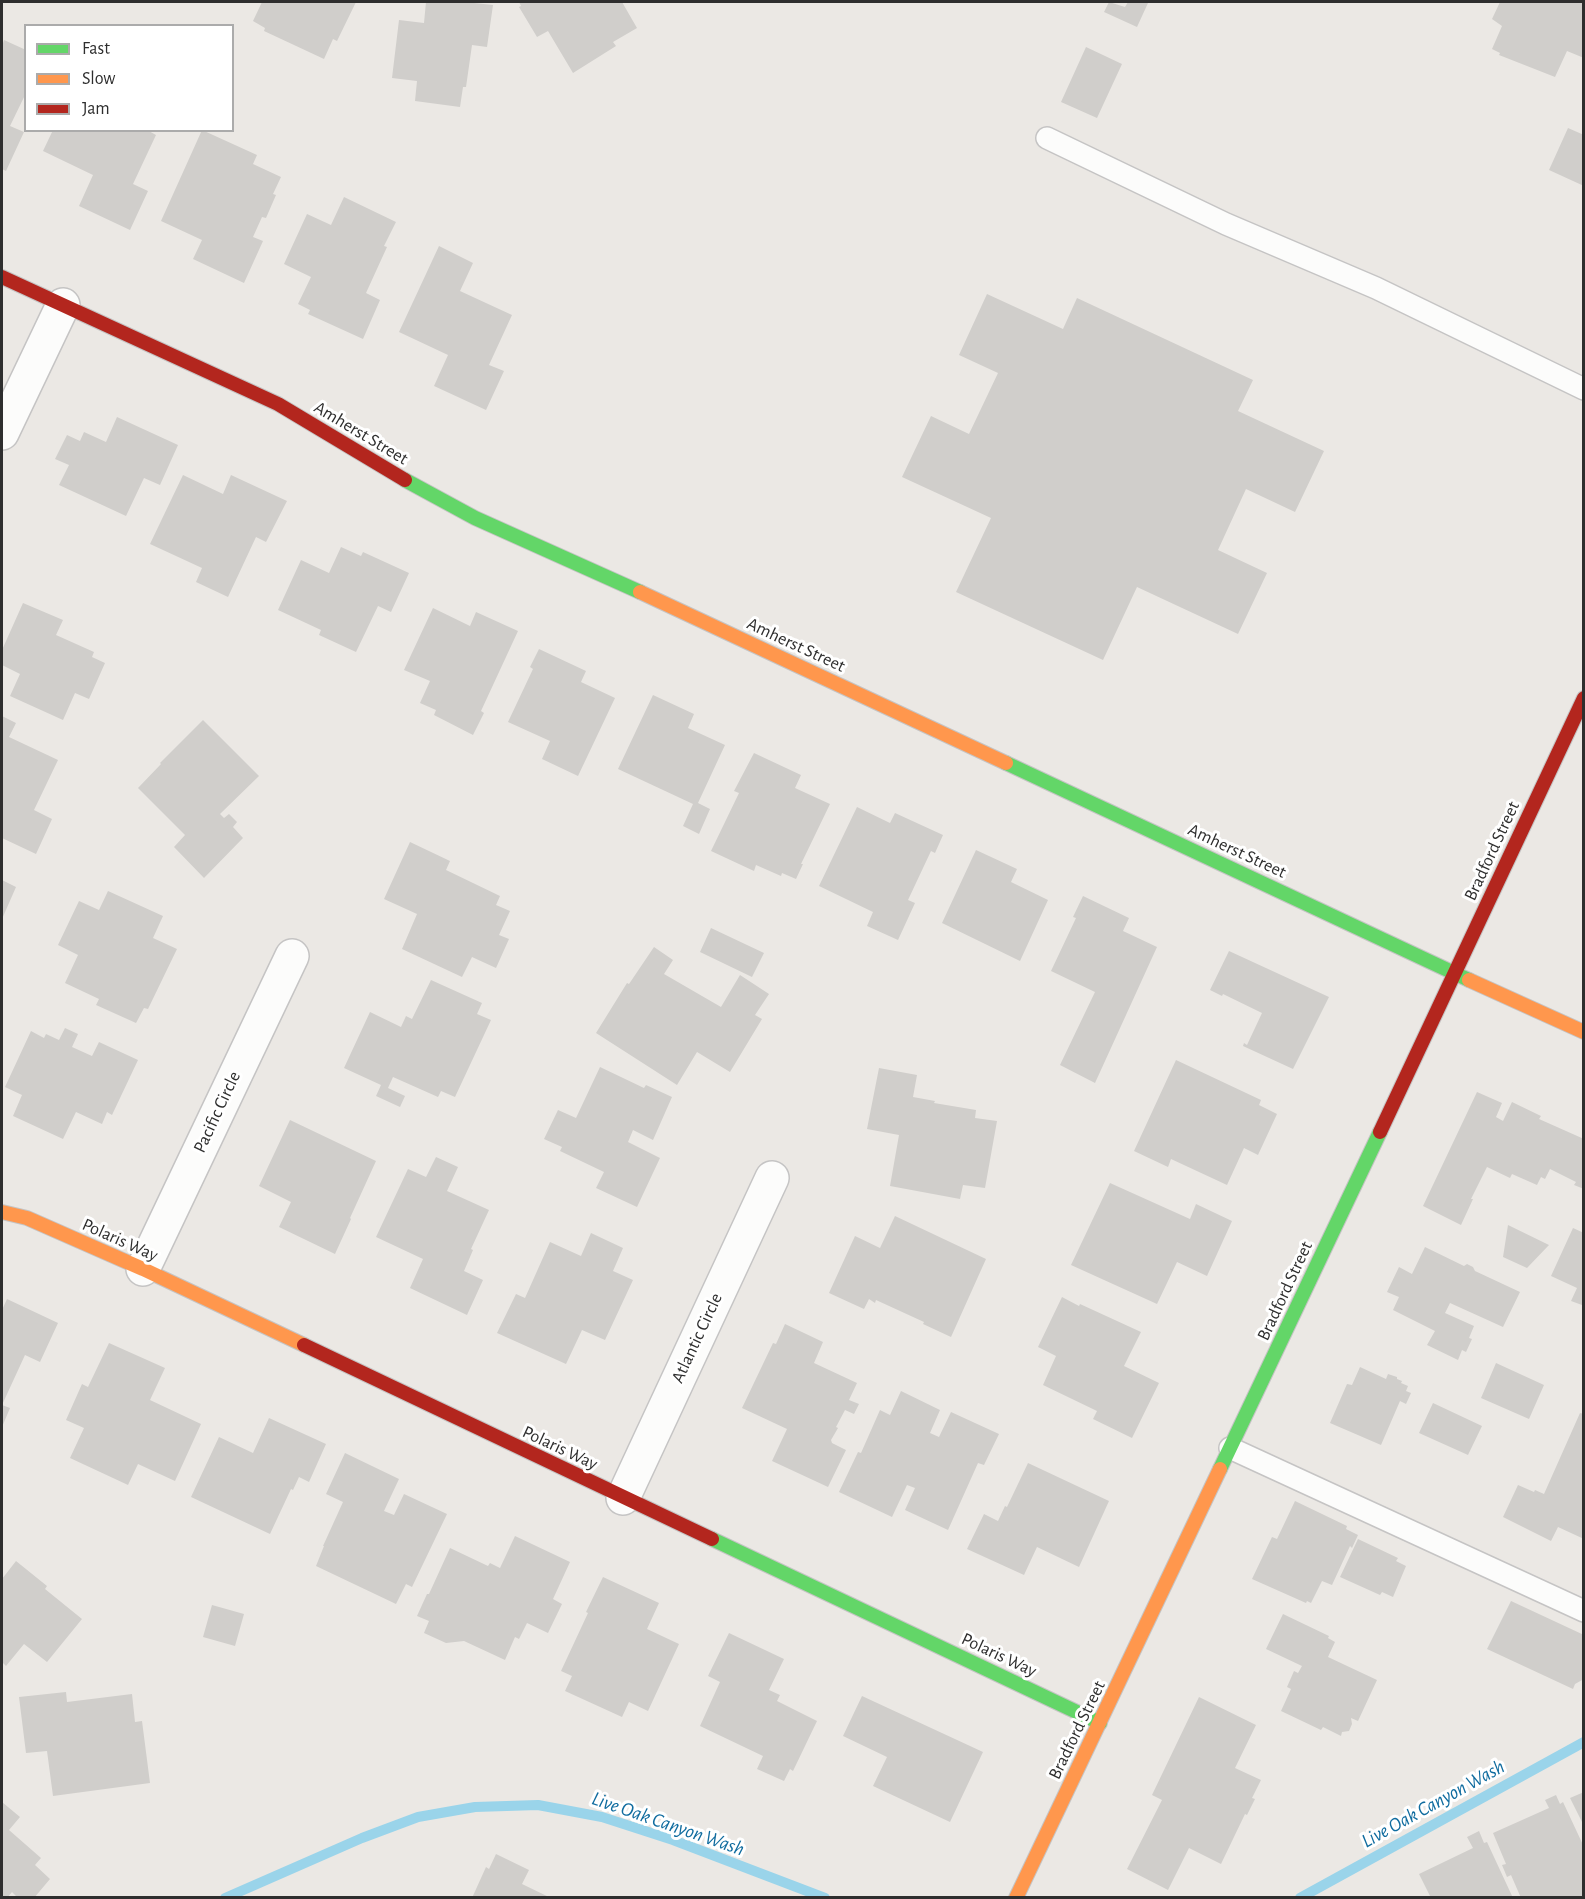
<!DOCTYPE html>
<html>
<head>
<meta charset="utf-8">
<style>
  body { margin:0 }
  #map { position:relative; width:1585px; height:1899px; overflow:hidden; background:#ebe8e4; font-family:"Alegreya Sans",sans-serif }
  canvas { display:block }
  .frame { position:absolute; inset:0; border:3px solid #2e2e2e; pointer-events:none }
  .legend { position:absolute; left:24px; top:24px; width:210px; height:108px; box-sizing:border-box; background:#fff; border:2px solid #ababab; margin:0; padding:8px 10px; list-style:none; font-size:18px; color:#2e2e2e }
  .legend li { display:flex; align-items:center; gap:12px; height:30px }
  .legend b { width:30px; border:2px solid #ababab }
</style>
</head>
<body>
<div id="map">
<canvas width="1585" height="1899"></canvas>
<div class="frame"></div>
<ul class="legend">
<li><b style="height:8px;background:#63d668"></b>Fast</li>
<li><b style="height:8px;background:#ff974d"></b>Slow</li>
<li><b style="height:8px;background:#b3261e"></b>Jam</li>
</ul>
</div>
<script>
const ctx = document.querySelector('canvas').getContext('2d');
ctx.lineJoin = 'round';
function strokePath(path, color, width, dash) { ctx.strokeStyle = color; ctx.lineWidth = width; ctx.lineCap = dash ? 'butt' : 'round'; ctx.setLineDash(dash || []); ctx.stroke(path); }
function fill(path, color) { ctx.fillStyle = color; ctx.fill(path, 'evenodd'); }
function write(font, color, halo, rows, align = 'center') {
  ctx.font = font + ' "Alegreya Sans",sans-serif'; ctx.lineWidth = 6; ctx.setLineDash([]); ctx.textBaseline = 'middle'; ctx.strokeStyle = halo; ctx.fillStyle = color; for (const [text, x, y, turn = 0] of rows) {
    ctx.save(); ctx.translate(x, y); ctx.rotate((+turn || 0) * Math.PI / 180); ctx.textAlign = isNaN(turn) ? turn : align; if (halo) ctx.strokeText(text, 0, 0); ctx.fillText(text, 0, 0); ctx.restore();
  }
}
strokePath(new Path2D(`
  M225 1898 362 1838 418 1817 475 1807 538 1805 602 1817 673 1840 825 1898
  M1300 1898 1584 1742`), '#9ad4ea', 10);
fill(new Path2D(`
  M262 2H356L337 41 333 39 324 59 264 31 265 28 253 21Z
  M426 2H465L493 5 487 47 472 45 466 87H463L460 107 415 101 417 81 392 78 399 20 424 23Z
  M519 2H622L637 28 613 42 616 46 573 73 548 31 537 37 519 7 521 6Z
  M1109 2 1125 7 1128 2H1144L1148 3 1137 27 1104 12Z
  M1500 2H1584V58L1567 51 1555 77 1499 55 1500 53 1492 49 1502 26 1492 19Z
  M4 40 26 50V93L10 126 24 132 6 171 2 169V46Z
  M1086 47 1122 64 1097 118 1061 102Z
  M1568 128 1584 135V186L1549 170Z
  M53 130H147L156 135 133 184 148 191 130 230 79 206 93 175 43 151Z
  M202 130 257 155 253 164 281 177 273 194 276 195 266 218 262 217 253 237 263 241 244 283 193 259 202 240 161 221Z
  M344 197 396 222 384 246 387 247 366 293 380 300 363 339 308 314 310 310 298 304 311 277 284 264 307 214 331 225Z
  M439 246 473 263 460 291 512 315 489 365 504 371 486 410 434 386 448 355 399 332Z
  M987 294 1063 329 1077 298 1253 380 1238 411 1324 451 1295 512 1246 489 1218 550 1267 573 1238 634 1137 587 1103 660 956 592 991 518 902 477 931 416 969 434 998 373 959 355Z
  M117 417 178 445 160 485 144 478 126 516 59 485 69 465 55 459 67 435 80 441 84 432 106 442Z
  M183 475 223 494 231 475 287 501 266 542 256 537 228 597 196 582 202 568 150 544Z
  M341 547 361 556 363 552 409 573 391 612 378 606 356 652 319 635 321 630 278 610 301 560 329 573Z
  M23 603 63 620 56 635 94 652 92 657 105 663 89 699 75 693 63 720 10 696 20 674 2 665V650Z
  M433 608 470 626 476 612 518 631 481 711 484 713 473 735 434 715 436 710 420 703 430 681 404 670Z
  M539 649 586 671 581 682 615 698 578 776 542 759 550 741 508 722 533 669 530 667Z
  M653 695 694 714 688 728 725 745 698 803 710 809 699 834 683 826 693 804 618 769Z
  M2 716 16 723 9 737 58 760 34 810 52 819 36 854 2 838Z
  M203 720 259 776 220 814 224 818 229 814 237 822 233 827 243 838 204 878 174 847 185 835 138 788 161 764 160 763Z
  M754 753 801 775 795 788 830 804 801 864H803L796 879 782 873 781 876 756 865 754 871 711 851 739 793 734 791Z
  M857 807 890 823 895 813 943 835 935 853 931 851 908 900 915 903 898 940 867 926 873 912 819 886Z
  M410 842 450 861 446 870 500 896 496 905 510 911 499 935 509 939 496 968 472 957 462 977 402 949 417 914 384 899Z
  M976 850 1017 869 1011 882 1048 900 1020 961 942 923Z
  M2 880 16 887 2 919Z
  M108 891 163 916 153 938 177 949 148 1009 144 1008 136 1023 96 1005 99 999 65 983 78 955 58 945 79 901 99 910Z
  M1083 896 1129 918 1123 931 1157 947 1095 1083 1060 1065 1095 992 1051 971 1076 918 1073 917Z
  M711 928 764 953 752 977 700 952Z
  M654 947 673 960 664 974 721 1007 740 975 769 994 755 1015 762 1019 730 1072 697 1052 677 1085 596 1033 627 983 629 984Z
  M1229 951 1329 997 1293 1069 1243 1046 1244 1043 1247 1045 1262 1013 1223 994 1222 996 1210 990Z
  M431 980 482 1003 477 1014 491 1020 455 1097 441 1091 438 1097 393 1077 388 1088 405 1096 400 1107 376 1096 381 1085 344 1068 370 1012 401 1027 406 1016 412 1019Z
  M65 1028 78 1034 72 1047 92 1056 99 1042 138 1060 112 1115 107 1112 102 1124 76 1112 63 1139 13 1116 22 1095 5 1087 31 1031 44 1038 46 1034 59 1040Z
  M1176 1060 1261 1100 1259 1105 1277 1114 1258 1155 1244 1148 1227 1185 1171 1159 1168 1167 1134 1151Z
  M600 1067 644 1088 646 1085 672 1097 653 1140 633 1130 628 1142 660 1158 637 1207 596 1188 604 1172 560 1151 562 1147 544 1139 558 1110 576 1118Z
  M879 1068 917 1075 913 1097 935 1101 934 1103 976 1110 975 1118 997 1121 985 1188 963 1185 960 1199 890 1186 899 1135 867 1129Z
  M1477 1092 1502 1103 1496 1117 1503 1121 1512 1102 1541 1116 1539 1119 1584 1139V1189L1574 1185 1576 1182 1550 1169 1545 1179 1541 1177 1537 1185 1512 1174 1510 1178 1487 1167 1471 1199H1473L1461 1225 1423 1206Z
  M290 1120 376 1161 350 1218 351 1219 335 1254 279 1227 291 1202 259 1186Z
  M436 1157 458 1167 447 1191 489 1210 471 1249 473 1250 464 1271 483 1280 467 1315 410 1288 423 1259 376 1237 408 1169 426 1177Z
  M1110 1183 1190 1219 1196 1204 1232 1221 1207 1276 1177 1262 1157 1304 1071 1265Z
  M895 1216 986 1259 951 1337 923 1324 924 1322 876 1300 875 1303 869 1299 864 1309 829 1293 855 1236 880 1248Z
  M1508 1225 1549 1245 1527 1268 1503 1257Z
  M1573 1228 1584 1233V1288L1582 1291 1584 1292V1302L1582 1305 1571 1301 1577 1288 1551 1276Z
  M591 1233 623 1248 613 1271 633 1280 605 1340 582 1330 566 1364 497 1333 516 1294 525 1298 550 1242 581 1256Z
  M1425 1247 1464 1266 1467 1264 1473 1267 1475 1271 1520 1292 1503 1327 1450 1303 1445 1313 1474 1326 1469 1338 1472 1339 1466 1352 1462 1350 1458 1360 1427 1345 1435 1331 1393 1310 1399 1297 1387 1292 1399 1267 1412 1274Z
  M1062 1297 1079 1306 1080 1304 1141 1332 1124 1366 1159 1383 1132 1438 1093 1419 1097 1411 1043 1385 1056 1356 1038 1347Z
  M7 1299 58 1323 40 1362 25 1355 2 1405 10 1408 2 1427V1310Z
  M785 1324 823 1342 814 1363 857 1383 849 1400 859 1404 854 1414 845 1410 836 1427 838 1428 831 1440 832 1443 846 1450 828 1487 772 1461 787 1429 742 1408 773 1343 776 1344Z
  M109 1343 165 1368 150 1400 201 1424 175 1481 138 1464 128 1485 70 1458 84 1428 66 1420 82 1384 88 1387Z
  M1496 1363 1544 1385 1529 1419 1481 1398Z
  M1360 1367 1386 1379 1388 1374 1397 1377V1379L1402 1381 1401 1383 1408 1386 1406 1391 1411 1393 1406 1404 1400 1401 1381 1445 1330 1423 1347 1384 1352 1385Z
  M901 1391 940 1410 930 1433 939 1437 951 1412 999 1434 984 1465 978 1463 948 1530 905 1510 915 1488 907 1485 892 1517 839 1492 858 1452 861 1453 880 1410 890 1415Z
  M1433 1403 1482 1426 1468 1455 1419 1433Z
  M1580 1413 1584 1414V1539L1558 1527 1551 1541 1503 1517 1518 1485 1534 1492 1535 1490 1544 1494Z
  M269 1418 326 1444 309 1482 299 1477 293 1490 291 1489 270 1534 191 1497 219 1437 253 1453Z
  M345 1453 399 1479 384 1511 394 1515 404 1494 447 1514 412 1587 406 1584 396 1604 316 1566 324 1546H323L343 1502 326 1494Z
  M1028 1463 1109 1501 1079 1567 1037 1547 1024 1575 967 1549 984 1514 998 1521 1005 1506 1007 1507Z
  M1295 1501 1347 1526 1346 1529 1358 1535 1352 1548 1350 1546 1332 1585 1322 1581 1311 1603 1307 1601 1306 1603 1252 1579 1272 1537 1277 1539Z
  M515 1536 570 1562 553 1599 562 1604 548 1633 527 1623 519 1639 515 1637 505 1660 464 1641 446 1643 424 1633 429 1621 417 1616 427 1594H429L450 1548 488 1566 490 1563 500 1568Z
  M1358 1539 1398 1558 1396 1561 1406 1566 1393 1597 1382 1592 1380 1595 1340 1577Z
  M16 1561 47 1586 45 1589 82 1619 47 1662 24 1644 6 1666 2 1662V1579Z
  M603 1577 659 1603 647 1629 679 1644 648 1711 629 1702 622 1717 565 1691 572 1676 561 1671 588 1613 586 1612Z
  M1511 1601 1584 1635V1679L1575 1684 1573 1689 1487 1649Z
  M212 1605 244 1614 235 1646 203 1637Z
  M1283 1614 1329 1636 1328 1638 1335 1642 1328 1657 1377 1680 1358 1721 1351 1718 1352 1724 1349 1731 1342 1732 1341 1736 1323 1727 1321 1730 1281 1711 1291 1689 1287 1687 1294 1671 1298 1673 1302 1666 1266 1649Z
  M729 1633 784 1659 769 1690 780 1695 777 1701 817 1721 793 1771 790 1769 784 1781 757 1769 763 1756 700 1726 720 1682 708 1676Z
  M66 1692 67 1702 132 1694 135 1722 142 1721 150 1783 53 1796 47 1751 26 1753 19 1697Z
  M862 1696 983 1752 950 1822 873 1786 887 1757 843 1736Z
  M1199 1697 1256 1725 1235 1768 1261 1780 1252 1798 1255 1799 1247 1815 1245 1814 1221 1864 1189 1848 1168 1890 1127 1869 1162 1800 1152 1795Z
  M1584 1792V1826L1570 1798Z
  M1556 1795 1560 1804 1563 1802 1584 1847V1898H1521L1511 1875 1507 1877 1502 1865 1506 1864 1493 1833 1549 1808 1545 1800Z
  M2 1802 20 1817 9 1830 41 1858 35 1865 50 1879 34 1898H18L12 1892 7 1898H2Z
  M1479 1831 1484 1843 1487 1842 1513 1898H1431L1419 1874 1473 1848 1467 1837Z
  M496 1854 529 1870 522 1884 551 1898H472L486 1867 489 1869Z`), '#d0cecb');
const lane = new Path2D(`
  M1047 138 1226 224 1376 288 1584 389
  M1230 1448 1584 1611`);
const street = new Path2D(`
  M2 433 63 305
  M143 1269 292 956
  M623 1498 772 1178`);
const fast = new Path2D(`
  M405 480 475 518 640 592
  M1006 763 1469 980
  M1220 1469 1380 1132
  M712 1539 1100 1723`);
const slow = new Path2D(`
  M640 592 1006 763
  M1469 980 1584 1032
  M2 1212 27 1218 143 1269 304 1345
  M1016 1898 1220 1469`);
const jam = new Path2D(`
  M2 277 278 404 405 480
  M1380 1132 1584 698
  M304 1345 712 1539`);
strokePath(lane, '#c5c4c4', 24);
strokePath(street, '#c5c4c4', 36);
strokePath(fast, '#c5c4c4', 16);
strokePath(slow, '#c5c4c4', 16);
strokePath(jam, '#c5c4c4', 16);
strokePath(lane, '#fcfcfb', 21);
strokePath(street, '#fcfcfb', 33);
strokePath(fast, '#63d668', 14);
strokePath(slow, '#ff974d', 14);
strokePath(jam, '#b3261e', 14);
write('18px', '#2e2e2e', '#fff', [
  ["Amherst Street",361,433,31],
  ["Amherst Street",796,645,25],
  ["Amherst Street",1237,851,25],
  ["Bradford Street",1492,851,-65],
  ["Pacific Circle",217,1112,-65],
  ["Polaris Way",120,1240,24],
  ["Bradford Street",1285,1291,-65],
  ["Atlantic Circle",697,1338,-65],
  ["Polaris Way",560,1448,25],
  ["Polaris Way",999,1655,25],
  ["Bradford Street",1077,1730,-64]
]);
write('italic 20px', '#106c9f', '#fff', [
  ["Live Oak Canyon Wash",1433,1804,-29],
  ["Live Oak Canyon Wash",668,1824,19]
]);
</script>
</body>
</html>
